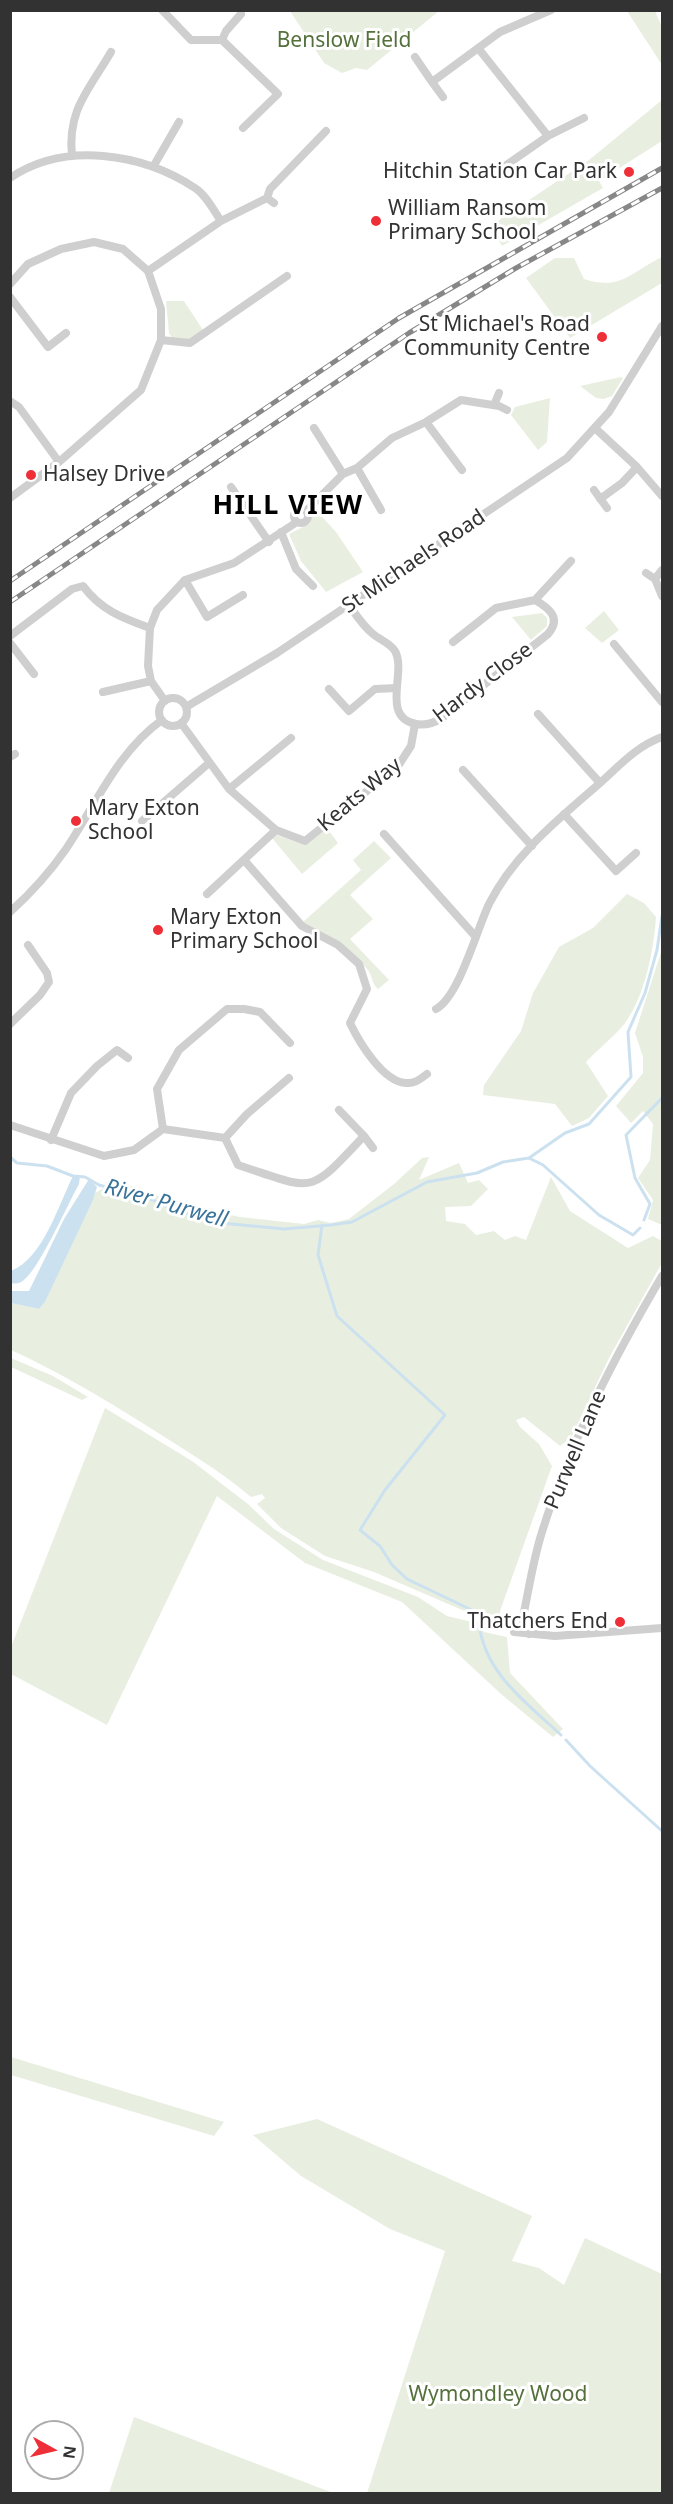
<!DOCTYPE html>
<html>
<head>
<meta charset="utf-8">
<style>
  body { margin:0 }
  #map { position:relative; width:673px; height:2504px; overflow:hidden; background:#fff; font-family:"Noto Sans",sans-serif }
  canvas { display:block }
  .frame { position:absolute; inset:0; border:12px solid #323232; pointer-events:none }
  .north { position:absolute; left:24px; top:2420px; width:60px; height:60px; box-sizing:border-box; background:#fff; border:2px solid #adadad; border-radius:50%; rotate:98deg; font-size:16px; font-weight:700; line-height:24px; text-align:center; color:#323232 }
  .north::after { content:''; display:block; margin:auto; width:21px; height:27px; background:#ee2f38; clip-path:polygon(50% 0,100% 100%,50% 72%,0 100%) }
</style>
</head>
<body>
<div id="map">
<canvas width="673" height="2504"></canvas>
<div class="frame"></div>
<div class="north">N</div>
</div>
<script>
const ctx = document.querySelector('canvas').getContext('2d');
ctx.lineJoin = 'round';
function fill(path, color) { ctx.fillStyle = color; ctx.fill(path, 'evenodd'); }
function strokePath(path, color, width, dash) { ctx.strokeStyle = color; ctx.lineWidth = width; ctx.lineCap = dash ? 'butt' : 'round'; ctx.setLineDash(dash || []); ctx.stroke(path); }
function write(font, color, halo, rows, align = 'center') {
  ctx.font = font + ' "Noto Sans",sans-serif'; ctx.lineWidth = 6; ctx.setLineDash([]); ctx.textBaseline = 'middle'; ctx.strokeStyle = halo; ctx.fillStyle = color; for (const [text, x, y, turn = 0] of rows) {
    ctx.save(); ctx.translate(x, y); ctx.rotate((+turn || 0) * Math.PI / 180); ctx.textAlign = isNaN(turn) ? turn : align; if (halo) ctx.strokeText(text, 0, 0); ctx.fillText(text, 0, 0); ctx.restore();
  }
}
fill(new Path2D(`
  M290 11H439L367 70 356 68 342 73 324 63Z
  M627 11H655L662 27V65Z
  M662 100V141L599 181 603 188 502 246 490 226 589 160Z
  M662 257V283L570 338 526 278 555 258H574L584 279C621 291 631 272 662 257Z
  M166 301H184L203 330 190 340 172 338 169 333Z
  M621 377 623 378 612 396 604 399 596 398 580 386Z
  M550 398 547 442 538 450 511 415 515 407Z
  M315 509 336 532 363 572 326 592 301 561 289 534 309 524Z
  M604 611 619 630 602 643 585 628Z
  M542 613 547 618V626L531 640 512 617Z
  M327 828 338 843 302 874 272 838 276 835 305 845Z
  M374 841 391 858 350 895 373 919 350 939 389 980 378 989C371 983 373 976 367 969 350 947 327 935 303 922L361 870 353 860Z
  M627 894 644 903 656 917C654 949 645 996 625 1023 614 1037 598 1049 586 1062L608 1096 589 1118 572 1126 555 1104 483 1095 484 1085 521 1031 533 993 559 947 593 928Z
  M662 949V1225L648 1219 653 1200 638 1178 650 1160 653 1124 643 1111 631 1123 616 1106 643 1073V1057L635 1033Z
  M429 1157 419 1180 459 1163 468 1183 479 1180 488 1189 471 1206 445 1207 446 1221 465 1224 476 1235 494 1231 505 1240 515 1236 526 1240 551 1177 570 1211 628 1248 653 1236 662 1241V1263L609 1358 571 1438 560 1446 524 1417 516 1420 520 1427 539 1444 552 1466 500 1611V1623L483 1619 374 1572 325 1556 281 1528 257 1504 265 1498 262 1494 251 1497C217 1468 181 1448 144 1424 101 1397 57 1371 11 1350V1303L39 1309 45 1302 95 1193 115 1182 129 1185 178 1204 240 1217 304 1224 318 1220 331 1223 349 1219 394 1184 422 1158Z
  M11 1358 53 1376 88 1397 82 1400 11 1367Z
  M105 1408 192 1461 248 1504 274 1529 323 1560 418 1597 447 1616 472 1622 484 1632 507 1637 510 1673 563 1729 553 1737 501 1694 402 1602 305 1563 217 1496 107 1725 11 1674V1647Z
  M10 2057H11L224 2122 214 2136 11 2075Z
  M317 2119 532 2216 512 2261 539 2268 564 2285 585 2238 662 2274V2493H367L445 2251 390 2229 301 2176 253 2135Z
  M134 2417 333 2493H109Z`), '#e8efe0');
fill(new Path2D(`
  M73 1176H80L79 1184C68 1204 39 1269 24 1280 19 1284 16 1284 11 1283V1271C43 1258 58 1206 73 1176Z
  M89 1179 97 1187 93 1200 45 1302 39 1309 11 1303V1291H29L64 1219Z`), '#cce1ef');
strokePath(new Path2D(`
  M10 1157 17 1163 47 1166 73 1176 85 1177 99 1185 153 1200 175 1210 221 1223 284 1229 331 1225 352 1222 427 1182 477 1173 503 1162 529 1158 565 1133 589 1124 631 1077 628 1032 645 993 657 950 662 916
  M529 1158 543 1165 599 1215 633 1235 640 1228
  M644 1220 650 1204 635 1178 626 1135 662 1098
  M322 1225 318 1255 337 1316 445 1415 385 1490 360 1530 380 1546 392 1565 407 1579 478 1613
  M479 1623C484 1673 527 1703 561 1735
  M566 1740 590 1766 662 1831`), '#cce1ef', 3);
strokePath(new Path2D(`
  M162 10 191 40H222L278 94 243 128
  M222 40 226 31 241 14
  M478 48 548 136 584 118
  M415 57 432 82
  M443 97 432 82 500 32 551 10
  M72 156C67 110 89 90 111 52
  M153 167 179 122
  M502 168 548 136
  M10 178C65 141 142 153 195 188 206 195 214 211 221 221
  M267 198 270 189 326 131
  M148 271 221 221 267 198 274 203
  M10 284 28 264 61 249 94 242 123 249 148 271 161 309V340L141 390 59 462 10 498
  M10 297 48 347 66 333
  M161 340 190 343 287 276
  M10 401 19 407 59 462
  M494 405 499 393
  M426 422 462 470
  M314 428 343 474
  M596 429 637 467 662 496
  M357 468 381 510
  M231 487 269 542
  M594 490 607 508
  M600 499 622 483 637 467
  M294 516a7 7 0 1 1 14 0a7 7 0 1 1-14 0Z
  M306 511 343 474 357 468 392 438 426 422 461 400 499 406 507 410
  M281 532 296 569 313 586
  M662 570 655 579 662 596
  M646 573 655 579
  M185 580 207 617 243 595
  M349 605C356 615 363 626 373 634 380 640 390 643 395 651 407 672 380 717 416 724 426 726 434 723 442 718L548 634C562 618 549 608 535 600
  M10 636 72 589 83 586C101 610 122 618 150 628
  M453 642 496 608 535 600 571 561
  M10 643 34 674
  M614 644 662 702
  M329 689 349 711 375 689 397 688
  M103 692 151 681
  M159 712a14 14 0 1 1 28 0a14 14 0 1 1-28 0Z
  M165 701 151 681 148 666 150 628 157 610 185 580 234 563 297 522
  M186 707 277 653 567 458 609 412 662 326
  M538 714 600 783
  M181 723 229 789 276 830 305 841 398 766 411 746 415 724
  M10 757 15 754
  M463 770 532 846
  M229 789 291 738
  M564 814 616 871 636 853
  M142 821 209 763
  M384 834 475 936
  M244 860 302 926 338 945 359 964 367 989 350 1023C359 1042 383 1082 406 1083 415 1084 420 1079 427 1074
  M207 894 276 830
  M10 912C31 893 50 872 66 849 95 806 118 751 162 720
  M436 1009C459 997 477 929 489 904 514 854 559 819 600 783 620 765 637 746 662 737
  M10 1024 40 995 49 982 47 973 28 945
  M10 1125 104 1156 134 1150 163 1129 225 1138 238 1165C315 1190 307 1197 364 1136L339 1110
  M163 1129 157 1089 179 1050 227 1009H244L260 1012 290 1043
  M364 1136 373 1148
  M225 1138 247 1114 289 1078
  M51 1140 71 1093 97 1066 117 1050 128 1058
  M514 1632 555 1636 662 1628
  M529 1634 524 1627 523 1617C529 1589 533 1560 542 1532 570 1442 615 1356 662 1276`), '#cfcfcf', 8);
const rail = new Path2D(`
  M10 581 399 318 662 168
  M10 602 409 333 516 268 662 188`);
strokePath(rail, '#878787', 5);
strokePath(rail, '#fff', 3, [9]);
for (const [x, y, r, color] of [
  [629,172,6,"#ee2f38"],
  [376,221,6,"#ee2f38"],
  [602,337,6,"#ee2f38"],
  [31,475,6,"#ee2f38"],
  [76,821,6,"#ee2f38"],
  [158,930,6,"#ee2f38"],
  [620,1622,6,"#ee2f38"]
]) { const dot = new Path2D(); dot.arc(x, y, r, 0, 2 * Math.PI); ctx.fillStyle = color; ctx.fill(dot); strokePath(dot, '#fff', 2); }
write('21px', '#54713c', '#fff', [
  ["Benslow Field",344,41],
  ["Wymondley Wood",498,2395]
]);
write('21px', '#323232', '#fff', [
  ["Hitchin Station Car Park",617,172,"right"],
  ["William Ransom",388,209],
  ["Primary School",388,233],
  ["St Michael's Road",590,325,"right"],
  ["Community Centre",590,349,"right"],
  ["Halsey Drive",43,475],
  ["Mary Exton",88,809],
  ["School",88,833],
  ["Mary Exton",170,918],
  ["Primary School",170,942],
  ["Thatchers End",608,1622,"right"]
], 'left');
write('21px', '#323232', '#fff', [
  ["St Michaels Road",414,562,-34],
  ["Hardy Close",483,683,-37],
  ["Keats Way",360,795,-40],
  ["Purwell Lane",576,1450,-67]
]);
write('italic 22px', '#3a739a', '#fff', [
  ["River Purwell",166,1204,16]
]);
ctx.letterSpacing = '1.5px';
write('bold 27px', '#000', '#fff', [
  ["HILL VIEW",288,506]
]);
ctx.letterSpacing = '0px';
</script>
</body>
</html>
